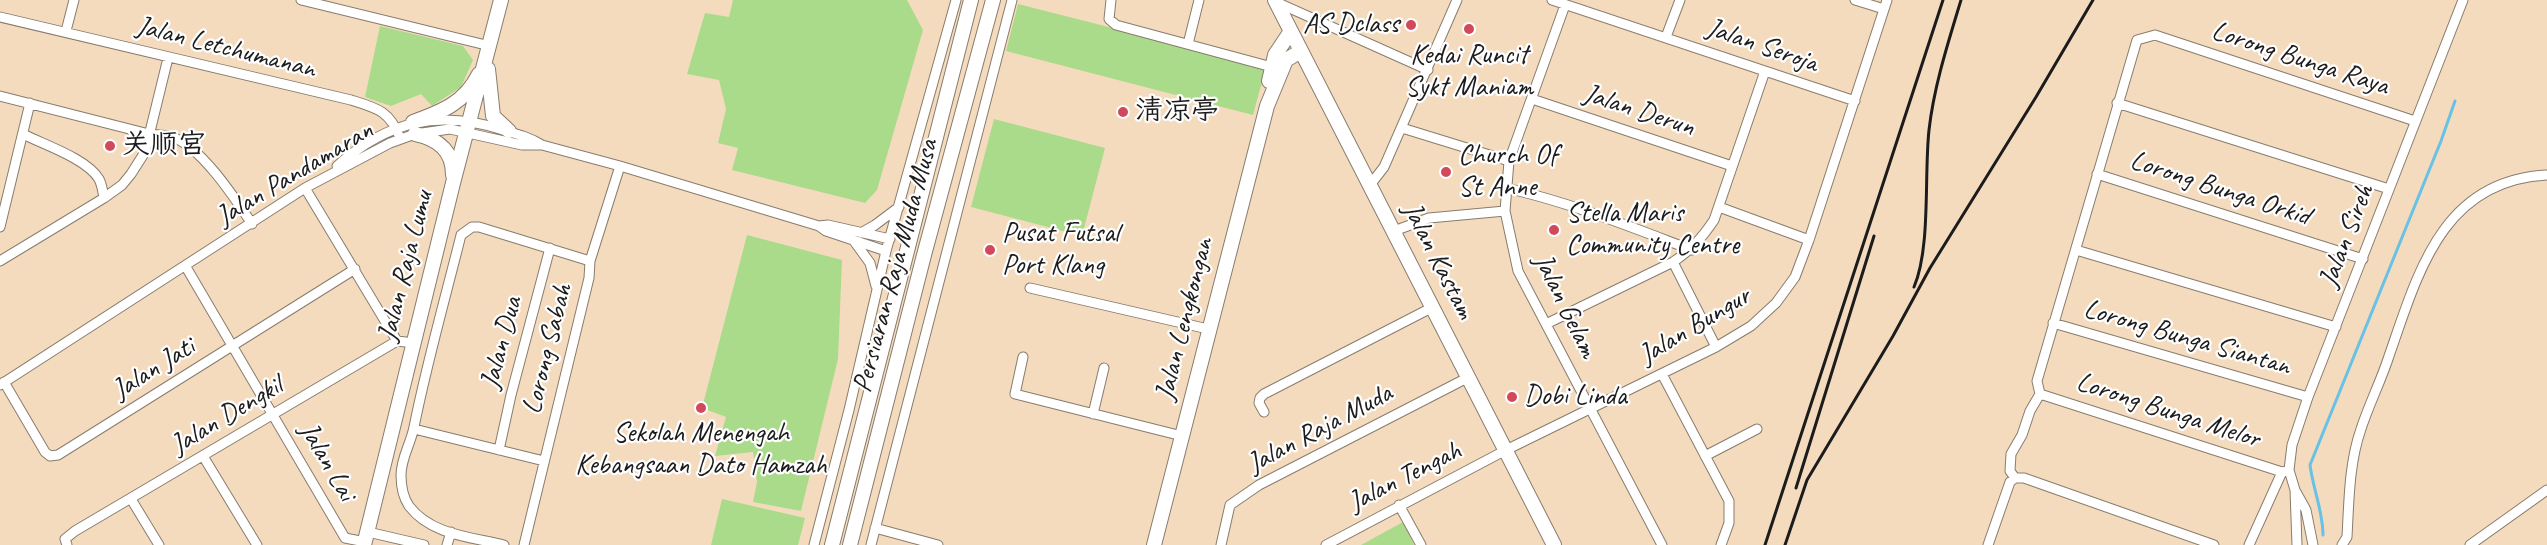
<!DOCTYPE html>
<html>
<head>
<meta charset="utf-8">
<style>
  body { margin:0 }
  canvas { display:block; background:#f5dbbe }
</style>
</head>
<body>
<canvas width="2547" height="545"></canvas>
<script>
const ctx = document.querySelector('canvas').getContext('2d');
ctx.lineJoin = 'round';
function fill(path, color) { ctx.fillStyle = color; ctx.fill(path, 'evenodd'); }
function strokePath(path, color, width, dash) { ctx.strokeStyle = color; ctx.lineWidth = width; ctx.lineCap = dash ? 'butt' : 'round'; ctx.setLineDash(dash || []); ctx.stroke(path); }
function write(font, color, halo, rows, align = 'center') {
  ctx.font = font + ' Caveat,"LXGW WenKai TC",sans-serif'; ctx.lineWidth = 4.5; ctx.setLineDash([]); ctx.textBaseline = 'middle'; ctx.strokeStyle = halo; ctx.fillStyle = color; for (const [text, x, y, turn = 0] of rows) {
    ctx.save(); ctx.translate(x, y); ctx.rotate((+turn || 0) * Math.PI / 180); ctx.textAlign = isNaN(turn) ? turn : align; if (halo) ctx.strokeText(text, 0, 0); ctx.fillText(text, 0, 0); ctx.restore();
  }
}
fill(new Path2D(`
  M733 0H907L923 30 877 190 865 203 732 170 738 148 718 143 726 109 719 80 687 74 705 13 729 17Z
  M1018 4 1266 67 1253 115 1006 51Z
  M380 26 463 46 473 60 461 87 432 106 421 94 391 106 365 97Z
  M994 119 1105 148 1082 236 971 207Z
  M747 235 842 260 838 359 801 511 753 502 757 482 753 452 715 456 726 417 702 408Z
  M722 499 805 518 798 545H711Z
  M1403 522 1414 545H1361Z`), '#aadb8a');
strokePath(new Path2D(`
  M2323 535C2323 511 2313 489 2310 465L2441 141 2455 101`), '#67c2e5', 3);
const street = new Path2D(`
  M301 0 490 46
  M1111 0 1109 19 1116 25 1272 67
  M1552 0 1855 101
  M1855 0 1884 9
  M1276 2 1428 70
  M1565 5 1509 161 1505 211 1518 271 1662 545
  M0 17 351 100C377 108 390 111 400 138
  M66 31 74 0
  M1666 37 1680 0
  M1188 44 1199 0
  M0 96 149 134C156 135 165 135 172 137 201 146 236 200 252 224
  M1532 99 1732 166
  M2117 103 2389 189
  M1402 128 1509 161
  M25 135C45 145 87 159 99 179 102 185 103 192 104 198
  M337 166C387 121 439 109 503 130 517 134 529 137 542 145
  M2097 174 2363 259
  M1370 185 1384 167 1457 0
  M305 188 397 341
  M1506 188C1569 202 1631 227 1692 250
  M1719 207 1809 240
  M819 226 828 225 890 239
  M0 227 30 103
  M1394 231 1429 218 1505 211
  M861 233 875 225 899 207
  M854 241 870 263 876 286
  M2076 250 2336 327
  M0 261 104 198 122 185 131 174 145 152 168 58
  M1673 262 1716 347
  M186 267 345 538 365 542
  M1030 288 1208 329
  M2053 323 2308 397
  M1546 324 1673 262C1691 250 1702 238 1714 220L1765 71
  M1023 357 1015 394 1182 436
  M1662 374 1729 501V523L1721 545
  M4 382 45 452 50 456 58 455 355 269
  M0 385 305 188 390 143 415 134 450 129 522 145H542L620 166 819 226 826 231 886 251
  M2040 394 2282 472
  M1264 412 1259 403 1260 398 1264 394 1433 307
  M1093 414 1104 368
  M414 429 544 461
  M499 450 511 395 550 248
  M203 456 257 545
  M1705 456 1757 429
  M2015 478 2010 471 2011 454 2022 435 2030 411 2040 394 2037 381 2137 40 2155 35 2415 121
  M2296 492 2306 510 2313 545
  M131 499 159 545
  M1399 505 1421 545
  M875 528 938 545
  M368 532 424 545
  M67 545 65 539 75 531 397 341 414 343
  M447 545 451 532
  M504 545C471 537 431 535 409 506 403 497 401 485 401 475 401 458 411 443 414 427 427 362 445 299 461 235L472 227H479L590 261
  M524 545 589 278 590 261 620 166
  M814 545 849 410 886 251 956 0
  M871 545 1012 0
  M1221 545 1230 505 1259 485 1469 377
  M1326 545 1506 450 1716 347 1751 326 1776 303 1795 277 1809 240 1887 0
  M1988 545 2010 482 2015 478H2024L2214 545
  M2249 545 2282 472 2286 471
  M2297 545 2295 490 2289 470 2292 445 2308 397 2463 0
  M2342 545 2347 537C2349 501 2349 463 2361 429 2369 404 2381 381 2389 356 2418 273 2442 180 2547 175
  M2470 545 2547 490`);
const secondary = new Path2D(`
  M1275 0 1554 545
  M488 69 493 116 509 131
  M1269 81 1275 55 1291 31
  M413 122C441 112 465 103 479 74
  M415 134C438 139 453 150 453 175
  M364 545 453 183 501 0
  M832 545 971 0
  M850 545 924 255 993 0
  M1154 545 1267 106 1286 60 1301 51`);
strokePath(street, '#887c6d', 11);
strokePath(secondary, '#887c6d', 16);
strokePath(street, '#fff', 9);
strokePath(secondary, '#fff', 14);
strokePath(new Path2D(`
  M1914 287C1931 247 1924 175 1929 130 1934 86 1948 43 1961 0
  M1796 488 1874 236
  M1765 545 1943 0
  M1785 545 1807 480 1893 336 1930 268 2036 97 2093 0`), '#1c1c1c', 3);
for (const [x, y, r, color] of [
  [1411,25,6,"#d1495b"],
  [1469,29,6,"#d1495b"],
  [1123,112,6,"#d1495b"],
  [110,146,6,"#d1495b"],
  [1446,172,6,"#d1495b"],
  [1554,230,6,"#d1495b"],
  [990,250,6,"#d1495b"],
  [1512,397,6,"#d1495b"],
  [701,408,6,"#d1495b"]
]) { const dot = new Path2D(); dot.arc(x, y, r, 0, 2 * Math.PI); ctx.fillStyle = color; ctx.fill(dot); strokePath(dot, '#fff', 2); }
write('28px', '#1c1c1c', '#fff', [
  ["AS Dclass",1399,25,"right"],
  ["Kedai Runcit",1469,56,"center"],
  ["Sykt Maniam",1469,88,"center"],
  ["清凉亭",1135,112],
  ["关顺宫",122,146],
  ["Church Of",1458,156],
  ["St Anne",1458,188],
  ["Stella Maris",1566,214],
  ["Community Centre",1566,246],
  ["Pusat Futsal",1002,234],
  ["Port Klang",1002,266],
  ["Dobi Linda",1524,397],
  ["Sekolah Menengah",701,434,"center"],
  ["Kebangsaan Dato Hamzah",701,466,"center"]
], 'left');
write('28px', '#1c1c1c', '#fff', [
  ["Jalan Seroja",1762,46,19],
  ["Jalan Letchumanan",226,48,14],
  ["Lorong Bunga Raya",2300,59,18],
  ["Jalan Derun",1639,111,18],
  ["Jalan Pandamaran",295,174,-31],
  ["Lorong Bunga Orkid",2220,189,18],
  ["Jalan Sireh",2347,236,-69],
  ["Jalan Kastam",1438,261,63],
  ["Jalan Raja Lumu",406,266,-76],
  ["Persiaran Raja Muda Musa",896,266,-75],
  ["Jalan Gelam",1565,306,64],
  ["Jalan Lengkongan",1185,319,-76],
  ["Jalan Bungur",1695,326,-31],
  ["Lorong Bunga Siantan",2187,338,16],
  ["Jalan Dua",502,343,-75],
  ["Lorong Sabah",548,349,-76],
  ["Jalan Jati",154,369,-32],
  ["Lorong Bunga Melor",2168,411,18],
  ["Jalan Dengkil",227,416,-31],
  ["Jalan Raja Muda",1320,429,-28],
  ["Jalan Lai",327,462,60],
  ["Jalan Tengah",1405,477,-27]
]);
</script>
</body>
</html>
